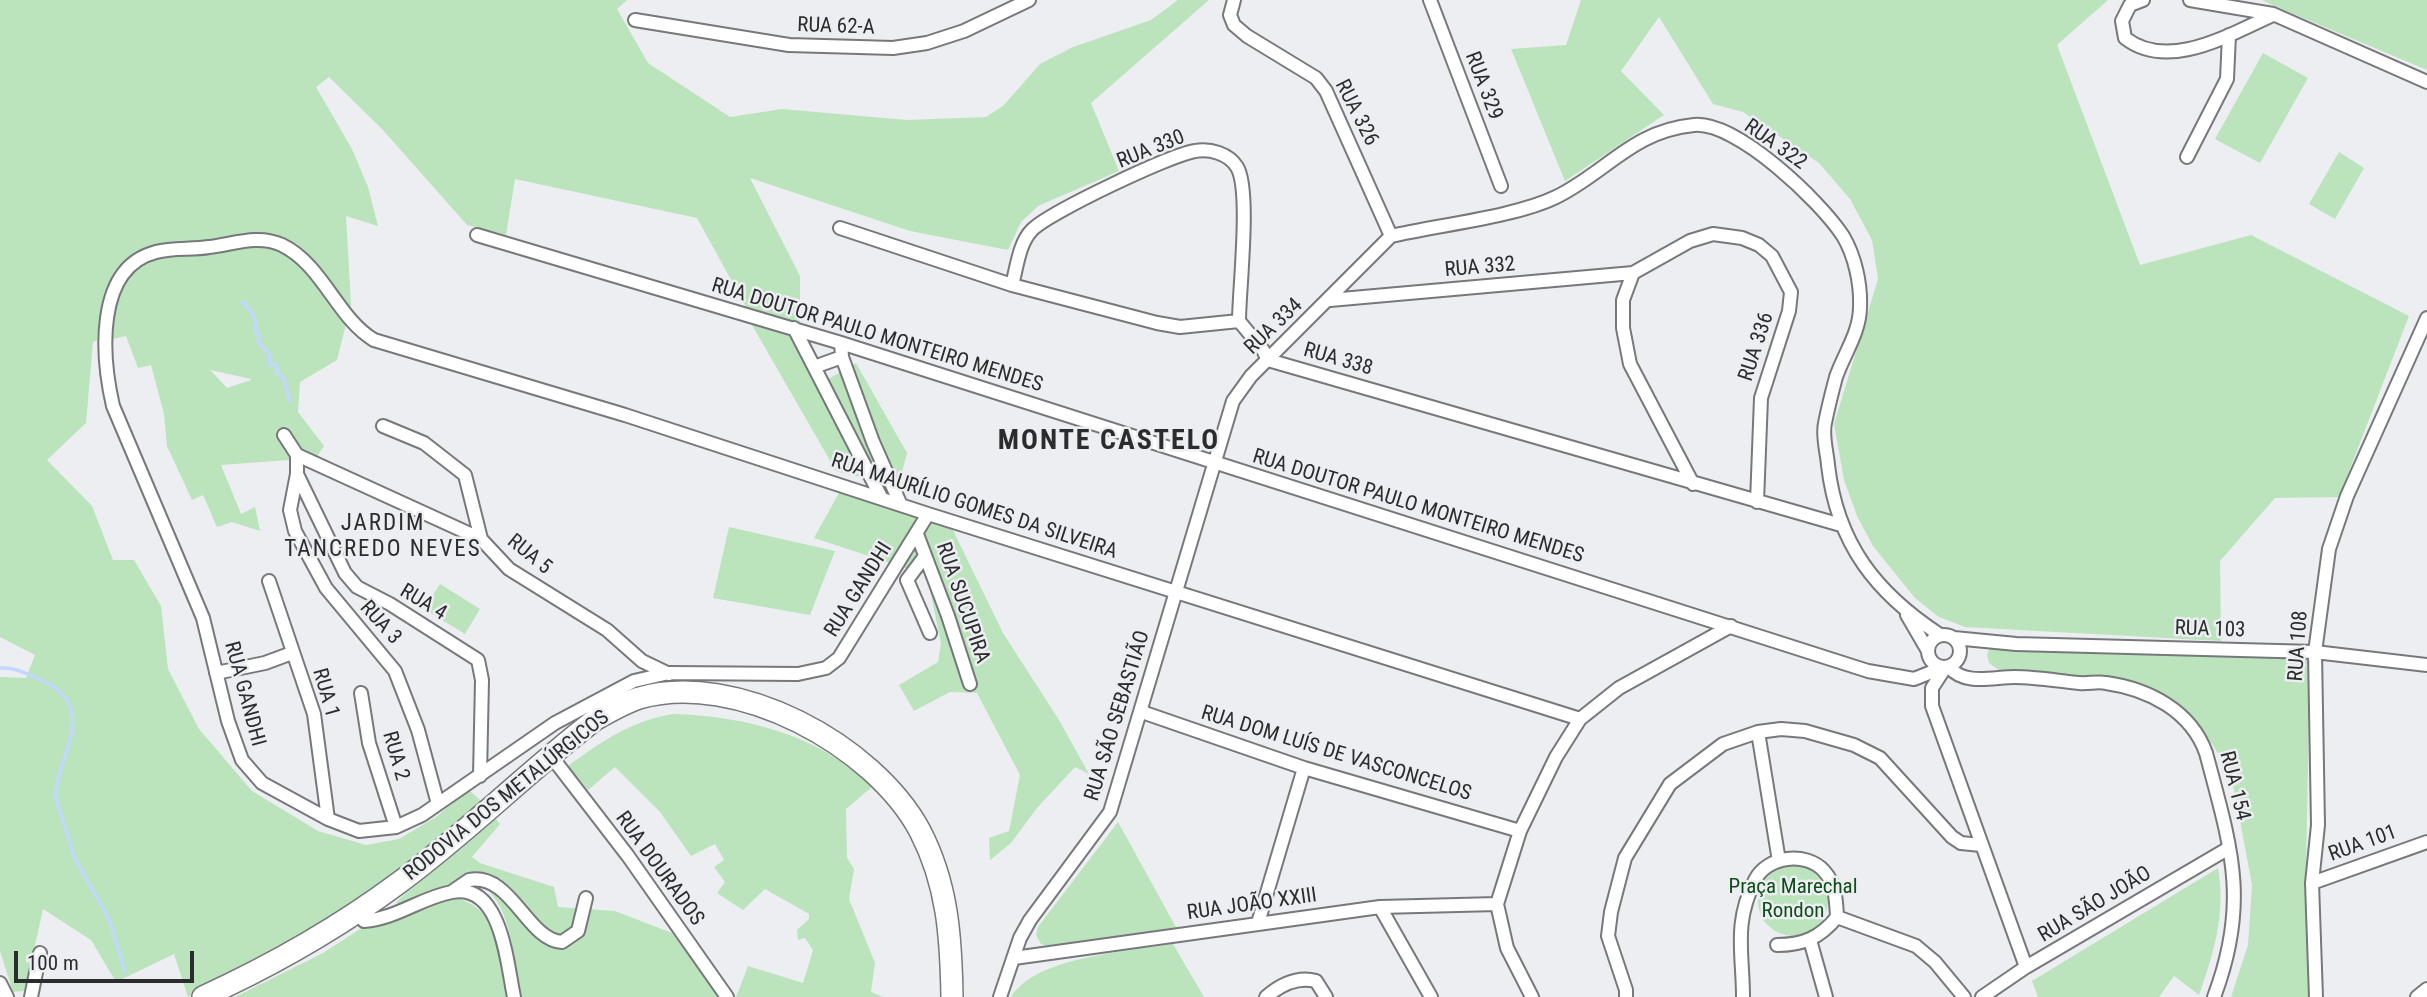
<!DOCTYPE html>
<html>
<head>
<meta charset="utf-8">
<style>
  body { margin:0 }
  #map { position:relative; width:2427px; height:997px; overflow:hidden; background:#eceef2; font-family:"Roboto Condensed",sans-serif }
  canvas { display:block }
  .scale { position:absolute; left:14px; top:951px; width:180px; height:32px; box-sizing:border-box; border:4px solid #2b2c2d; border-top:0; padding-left:9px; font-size:21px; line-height:24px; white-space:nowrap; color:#2b2c2d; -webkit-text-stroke:5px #eceef2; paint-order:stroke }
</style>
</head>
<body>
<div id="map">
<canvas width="2427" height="997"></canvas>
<div class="scale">100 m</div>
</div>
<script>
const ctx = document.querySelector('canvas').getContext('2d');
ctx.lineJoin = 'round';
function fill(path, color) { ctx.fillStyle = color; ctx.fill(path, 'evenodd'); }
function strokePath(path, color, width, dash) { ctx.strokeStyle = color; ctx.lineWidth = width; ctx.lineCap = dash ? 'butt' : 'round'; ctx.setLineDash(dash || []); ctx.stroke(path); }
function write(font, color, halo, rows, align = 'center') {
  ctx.font = font + ' "Roboto Condensed",sans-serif'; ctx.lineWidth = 5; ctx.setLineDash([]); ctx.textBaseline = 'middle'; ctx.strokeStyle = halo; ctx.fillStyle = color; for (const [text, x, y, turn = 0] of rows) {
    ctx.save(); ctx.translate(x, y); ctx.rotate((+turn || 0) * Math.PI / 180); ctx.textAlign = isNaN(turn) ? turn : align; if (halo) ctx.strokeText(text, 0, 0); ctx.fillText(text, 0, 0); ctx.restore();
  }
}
fill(new Path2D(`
  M0 0H627L617 9 648 63 730 117 782 109 907 120 986 117 1003 106 1040 64 1073 47 1151 20 1178 0H1209L1091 103 1119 171 1038 206 1021 222 1008 250 910 231 750 178 800 276V323L746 307 697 218 515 179 506 235 467 225 383 130 329 77 316 87 352 149 368 187 378 226 346 216 351 304 337 360 300 382 298 412 324 446 316 458 221 465 241 514 255 507 260 531 232 522 217 527 203 495 192 500 167 446 164 414 151 365 138 368 126 336 113 339 112 335 93 342 86 423 47 460 92 506 113 560H134L161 606 168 669 199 729 252 791 318 831 366 845 399 839 436 817 469 790 481 801 411 863 365 899 188 997 174 954 116 982 91 940 43 909 25 991 13 992 0 951V677L26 678 35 655 0 637ZM210 370 251 379V380L227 388Z
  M1581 0H2108L2057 45 2140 265 2251 235 2409 316 2339 497 2275 498 2220 561 2221 641 1965 627 1939 617 1915 598 1873 546 1857 516 1844 480 1834 424 1878 279 1872 240 1850 199 1819 163 1743 112 1713 104 1659 17 1621 71 1664 115 1565 181 1511 49 1566 45Z
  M2262 0H2427V70L2272 5Z
  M2263 53 2308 78 2260 163 2215 139Z
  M2339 152 2364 168 2335 219 2309 204Z
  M752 325 793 335 818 385 856 363 907 453 898 487 836 471Z
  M840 491 952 528 1003 633 1059 720 1089 774 1075 767 1037 808 1011 843 990 860 989 838 1009 831 1020 775 977 693 950 692 914 711 899 685 938 662 941 643 927 575 814 538Z
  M729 527 835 551 810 615 713 598Z
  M440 584 480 609 465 634 424 609Z
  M1990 647 2310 655 2306 871 2311 997H2231L2248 945 2252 885 2235 794 2230 775 2213 745 2193 720 2111 681 1999 670 1989 663 1987 655Z
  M673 714C744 716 821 735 872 787L846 809 847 858 854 869 849 899 875 963 871 992 883 997H736L748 966 803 983 813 950 805 938 798 940 797 930 809 919V914L765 889 743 910 717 893 725 882 714 867 724 860 715 844 691 856 660 812 615 767 588 790 568 766C602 741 631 721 673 714Z
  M495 818 500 824 472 857 480 863 554 887 558 907 615 911 672 933 719 997H520C515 966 511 889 473 884L401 909 396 902Z
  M1118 822 1177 929 1051 947 1041 944 1036 935 1038 927Z
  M1758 901a35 35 0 1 1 70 0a35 35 0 1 1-70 0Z
  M2218 868C2226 913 2214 953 2199 995L2174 976 2159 997H2038L2032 981Z
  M455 898C501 908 501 958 510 997H235L323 953 363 927 392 923 441 900Z
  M1173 944 1204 997H1011C1036 956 1128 952 1173 944Z`), '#bbe4bd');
strokePath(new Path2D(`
  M242 302C251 308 258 321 255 332L260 336 258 342 269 354 270 365 275 364 278 369 276 373 283 377 290 401
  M0 668C15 667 27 674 41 680 104 708 53 760 56 799L75 859 109 919 125 972`), '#c2d8fe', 3.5);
const street = new Path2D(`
  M1234 0 1230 15 1234 25 1247 36 1316 78 1326 91 1391 236
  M1430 0 1501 186
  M2143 0 2130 5 2122 21 2125 38C2169 72 2230 34 2273 15
  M2190 0 2273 14 2427 82
  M635 20 789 45 893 48 927 43 964 31 1029 0
  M2187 157 2227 79 2229 35
  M840 228 1012 285 1157 323 1180 327 1239 321 1263 350 1268 360 1841 525
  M477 235 841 343 1868 671 1914 679 1944 667
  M1391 236C1438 225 1515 217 1556 197 1607 172 1632 131 1694 125 1737 121 1821 202 1843 236 1855 256 1861 284 1860 307 1860 332 1844 354 1836 377 1832 392 1828 408 1825 423 1822 436 1827 452 1828 465 1837 544 1876 593 1940 635
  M1012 285C1017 267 1019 243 1032 230 1048 213 1170 155 1195 151 1210 148 1229 154 1237 167 1251 190 1239 290 1239 321
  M1330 300 1633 273
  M794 328 881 497
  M841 343 842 357 873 442 900 503
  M814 367 842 357
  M383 426 424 443 465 475 481 539
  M284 435 297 455V474L345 573 357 587 390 604 478 660 482 680 480 776
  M297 455 481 539 509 569 607 630 642 661 669 674
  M297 474 290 510 295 531 326 588 395 671 418 730 438 804
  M1693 484 1630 364 1623 328V300L1633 273 1690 241 1713 234 1742 238 1759 245 1772 256 1791 292 1789 311 1761 398 1757 502
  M928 514 839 658 826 668 798 674 669 673 634 681 555 723 422 815 396 827 359 831 328 819 262 783 242 760 228 721 203 618 113 406C102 358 94 268 156 252 173 247 192 250 209 247 234 244 258 234 282 245 323 265 337 318 374 340L625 415 928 514 1580 719
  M917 534 948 616 970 684
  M925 556 907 580 930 633
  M269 581 314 714 328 819
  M1907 615 1928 651
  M1928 651a16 16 0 1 1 32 0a16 16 0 1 1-32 0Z
  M1954 638 2016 644 2315 652 2427 665
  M1949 667C1965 686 1993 677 2015 677 2036 677 2058 681 2079 683 2089 684 2097 681 2106 683 2149 689 2191 711 2206 753 2231 847 2250 902 2214 997
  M1945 668 1932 688V706L2026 967
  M216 673 265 663 292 653
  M361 693 369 743 396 827
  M1142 712 1304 768 1520 831
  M1758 732 1779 861
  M558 765 628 856 727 997
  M2312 883 2427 842
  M453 891 469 880C511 872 527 940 562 942L578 931 586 898
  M1380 907 1431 997
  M1837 917 1916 946 1935 962 1964 997
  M364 921C398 918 420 898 452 892 502 882 507 965 514 997
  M1258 923 1304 768
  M1810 940 1826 997
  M1014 958 1380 907 1497 904
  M0 983 7 997
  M31 997 40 953
  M1000 997 1020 938 1030 920 1110 812 1233 401 1251 376 1391 236
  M1266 997C1280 985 1297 976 1316 981L1326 997
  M1532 997 1507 948 1497 904 1520 831 1556 757 1580 719 1619 688 1731 626
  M1626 997V990L1608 936 1611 912 1625 858 1670 784 1723 744 1758 732 1781 729 1805 731 1854 745 1880 758 1952 837 1961 843 1981 845
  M1743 997C1743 953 1733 924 1755 880 1767 856 1806 851 1824 871 1836 884 1836 900 1837 917 1820 938 1803 945 1777 945
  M1982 997 2026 967 2229 848
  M2316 997 2312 883 2318 825 2315 652 2329 549 2347 496 2427 318
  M2417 997 2427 989`);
const primary = new Path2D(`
  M203 997C273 965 338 928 400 882 468 832 528 771 596 719 610 711 624 703 639 698 736 670 874 745 920 831 948 885 951 938 952 997`);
strokePath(street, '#76787b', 16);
strokePath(primary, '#76787b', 24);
strokePath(street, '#fff', 12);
strokePath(primary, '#fff', 21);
write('21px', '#2b2c2d', '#eceef2', [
  ["RUA 62-A",836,27,2],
  ["RUA 329",1483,86,69],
  ["RUA 326",1356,113,63],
  ["RUA 322",1775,145,35],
  ["RUA 330",1151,150,-22],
  ["RUA 332",1480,268,-5],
  ["RUA 334",1274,327,-44],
  ["RUA DOUTOR PAULO MONTEIRO MENDES",877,336,17],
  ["RUA 336",1757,347,-72],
  ["RUA 338",1338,360,16],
  ["RUA MAURÍLIO GOMES DA SILVEIRA",974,507,18],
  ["RUA DOUTOR PAULO MONTEIRO MENDES",1418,507,17],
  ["RUA 5",529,555,39],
  ["RUA GANDHI",859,590,-58],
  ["RUA 4",423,603,31],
  ["RUA SUCUPIRA",962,603,71],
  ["RUA 3",380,623,48],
  ["RUA 103",2210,630,2],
  ["RUA 108",2299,646,-86],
  ["RUA 1",325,693,74],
  ["RUA GANDHI",244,694,75],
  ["RUA SÃO SEBASTIÃO",1118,716,-73],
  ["RUA DOM LUÍS DE VASCONCELOS",1336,754,17],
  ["RUA 2",395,756,74],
  ["RUA 154",2234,786,76],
  ["RODOVIA DOS METALÚRGICOS",507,796,-39],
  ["RUA 101",2363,844,-20],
  ["RUA DOURADOS",659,869,54],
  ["RUA JOÃO XXIII",1252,905,-8],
  ["RUA SÃO JOÃO",2095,905,-31]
]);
write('21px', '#0f4e1b', '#eceef2', [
  ["Praça Marechal",1793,888],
  ["Rondon",1793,912]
]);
ctx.letterSpacing = '2px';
write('23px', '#2b2c2d', '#eceef2', [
  ["JARDIM",383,524],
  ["TANCREDO NEVES",383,550]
]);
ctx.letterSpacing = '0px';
ctx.letterSpacing = '2px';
write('bold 28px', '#2b2c2d', '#eceef2', [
  ["MONTE CASTELO",1109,442]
]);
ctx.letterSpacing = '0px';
</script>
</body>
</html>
